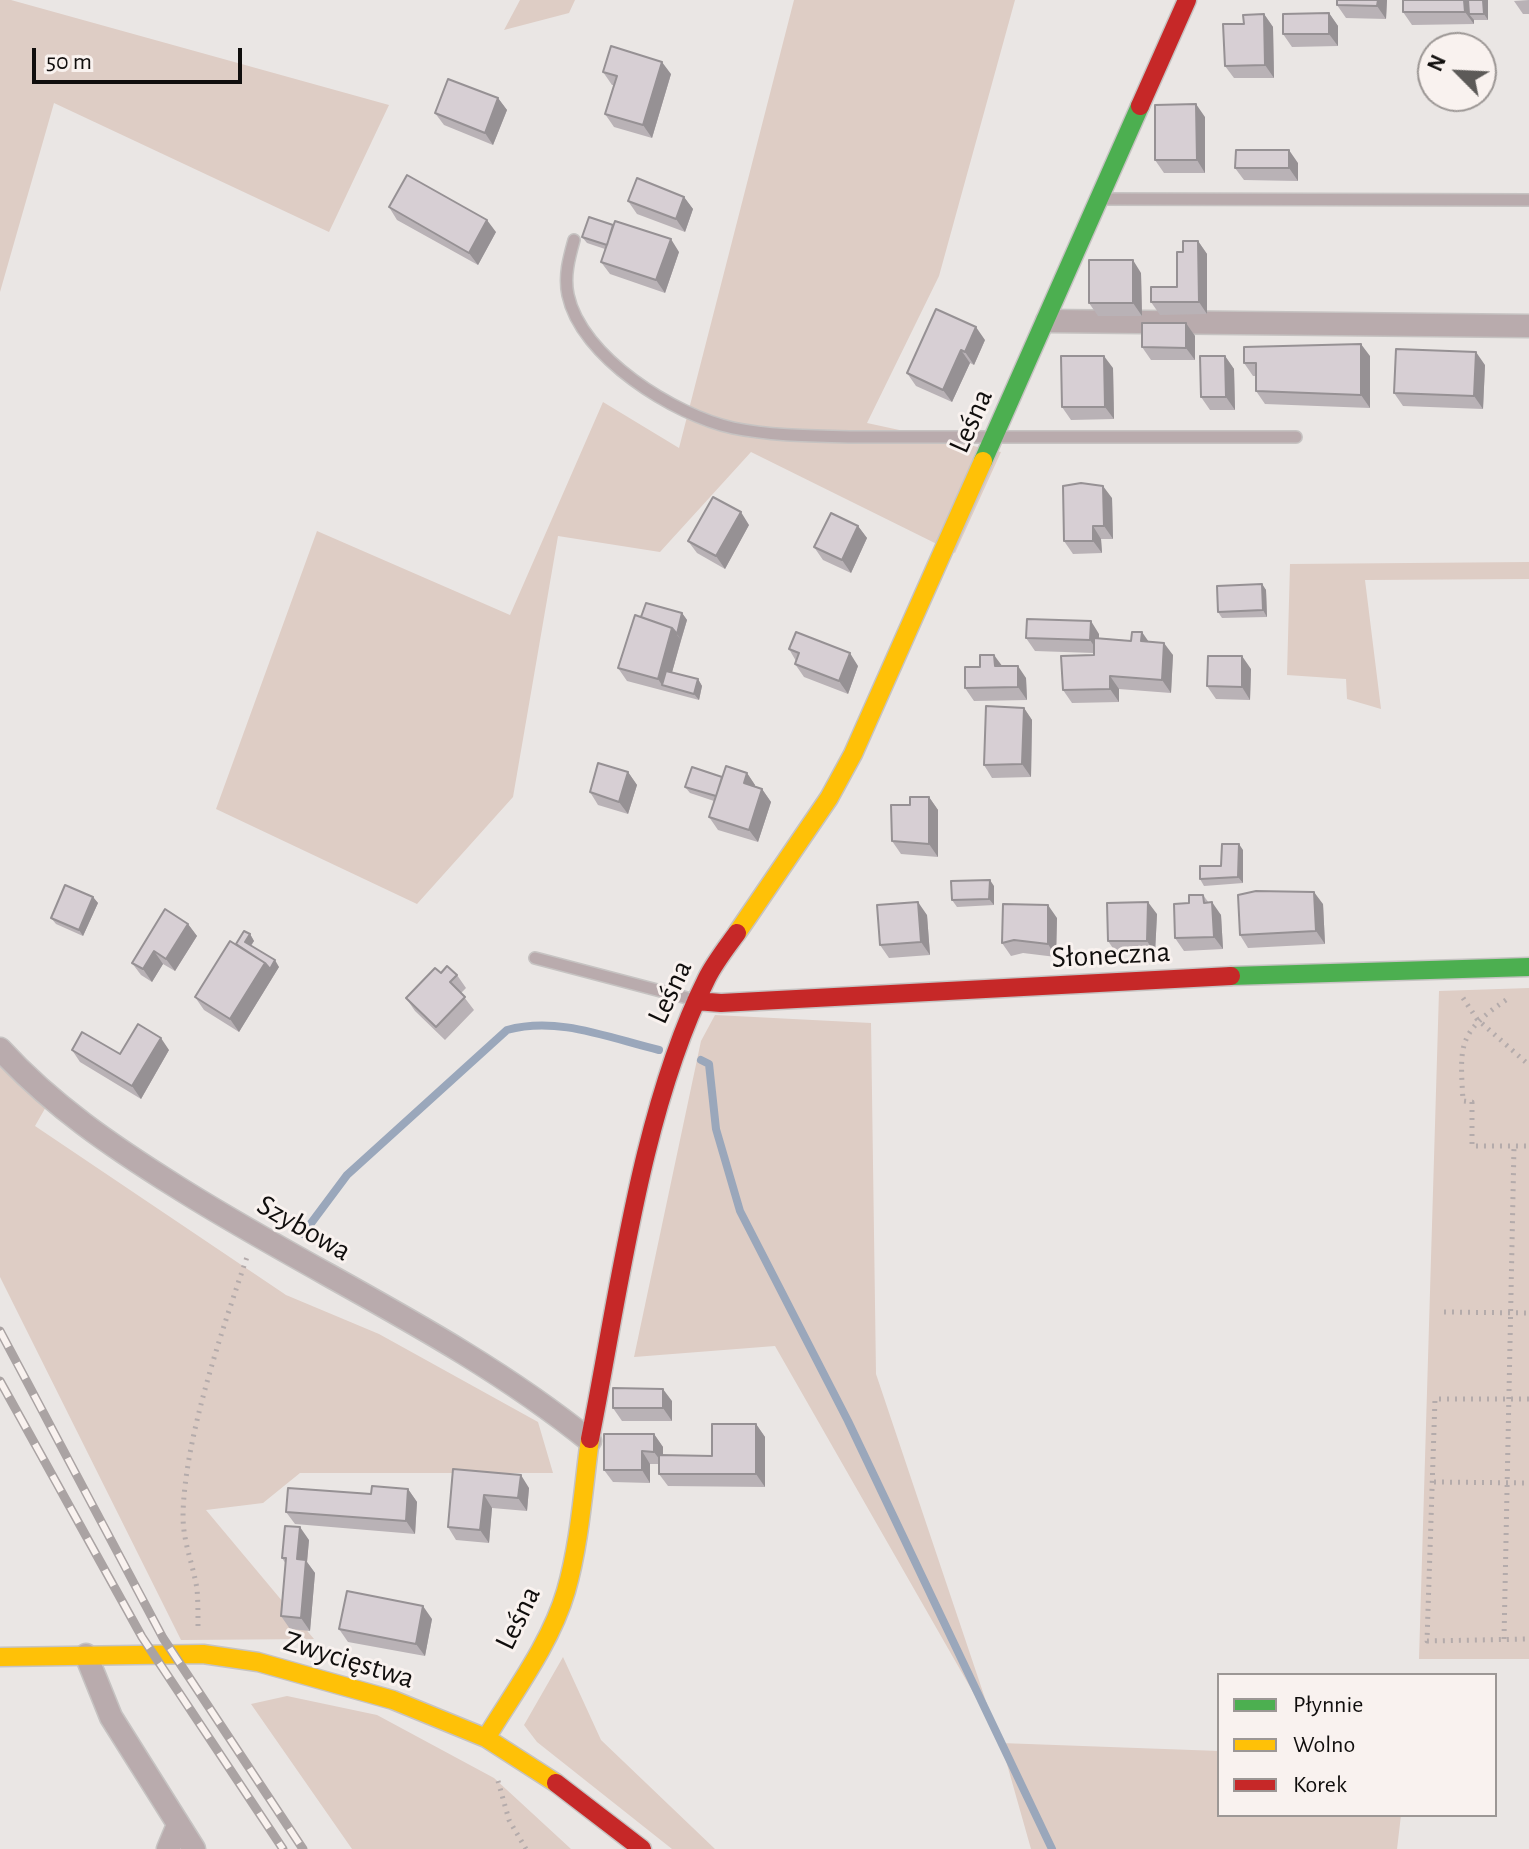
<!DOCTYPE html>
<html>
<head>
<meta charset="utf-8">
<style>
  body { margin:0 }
  #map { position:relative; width:1529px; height:1849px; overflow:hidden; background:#eae6e4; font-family:"Alegreya Sans",sans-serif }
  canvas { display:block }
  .legend { position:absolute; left:1217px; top:1673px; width:280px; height:144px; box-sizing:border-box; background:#f9f2ef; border:2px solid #9c9795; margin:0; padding:10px 14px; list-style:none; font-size:24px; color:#100e0d }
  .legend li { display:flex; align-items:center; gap:16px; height:40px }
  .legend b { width:40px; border:2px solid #9c9795 }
  .north { position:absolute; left:1417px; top:32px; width:80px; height:80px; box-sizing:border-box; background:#f9f2ef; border:2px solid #9c9795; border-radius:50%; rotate:294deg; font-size:22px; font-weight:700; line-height:32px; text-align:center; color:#100e0d }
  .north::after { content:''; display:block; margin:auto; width:28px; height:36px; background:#5c5a58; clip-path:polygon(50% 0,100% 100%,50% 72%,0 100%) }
  .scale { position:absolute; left:32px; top:48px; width:210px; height:36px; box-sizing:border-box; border:4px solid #100e0d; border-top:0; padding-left:10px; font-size:24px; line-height:28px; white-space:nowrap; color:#100e0d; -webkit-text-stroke:6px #f9f2ef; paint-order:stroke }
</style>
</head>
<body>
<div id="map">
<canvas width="1529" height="1849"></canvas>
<ul class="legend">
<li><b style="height:10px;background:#4caf50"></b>Płynnie</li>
<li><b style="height:10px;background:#ffc107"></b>Wolno</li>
<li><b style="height:10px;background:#c62828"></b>Korek</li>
</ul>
<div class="north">N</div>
<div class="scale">50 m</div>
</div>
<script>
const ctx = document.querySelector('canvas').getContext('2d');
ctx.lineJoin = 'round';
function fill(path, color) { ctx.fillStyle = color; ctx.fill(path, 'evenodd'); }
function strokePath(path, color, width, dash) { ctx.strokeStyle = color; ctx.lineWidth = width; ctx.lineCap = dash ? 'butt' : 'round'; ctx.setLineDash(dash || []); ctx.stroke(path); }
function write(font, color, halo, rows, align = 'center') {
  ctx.font = font + ' "Alegreya Sans",sans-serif'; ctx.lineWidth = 6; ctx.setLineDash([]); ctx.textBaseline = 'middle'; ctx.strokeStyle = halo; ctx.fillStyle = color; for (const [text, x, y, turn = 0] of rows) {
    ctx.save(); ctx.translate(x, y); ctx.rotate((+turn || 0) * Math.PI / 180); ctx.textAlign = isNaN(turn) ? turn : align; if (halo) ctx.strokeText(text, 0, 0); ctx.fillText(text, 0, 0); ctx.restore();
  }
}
fill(new Path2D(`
  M0 0H11L389 105 329 232 54 103 0 292Z
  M520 0H575L569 13 504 30Z
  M794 0H1015L939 276 867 423 1001 452 955 553 751 452 660 552 558 536 513 797 417 904 216 809 317 531 510 615 603 402 679 448Z
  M1529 562V579L1365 580 1381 709 1347 699 1346 679 1287 675 1290 564Z
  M1529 988V1659H1419L1439 991Z
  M715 1015 871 1023 876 1374 997 1734 775 1346 634 1357 701 1041Z
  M0 1065 47 1105 35 1126 286 1295 379 1334 538 1422 553 1473H300L263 1503 206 1510 314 1639 181 1640 0 1277Z
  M563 1657 601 1740 715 1849H672L537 1742 524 1725Z
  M287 1696 377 1715 494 1778 571 1849H352L251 1704Z
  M1001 1743 1219 1751V1815H1401L1397 1849H1031Z`), '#decdc5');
strokePath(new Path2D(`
  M701 1060 709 1064 716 1129 740 1211 848 1421 1052 1849
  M303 1234 347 1175 507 1030C558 1016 609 1038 659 1050`), '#9aa7bb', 8);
const lane = new Path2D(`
  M1101 199 1529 200
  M574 240C569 258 564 276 568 295 581 357 674 415 733 428 772 436 815 436 855 437H1296
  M535 958 695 1000`);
const street = new Path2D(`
  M1047 321 1529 326
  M0 1049C51 1105 113 1147 177 1187 313 1273 464 1339 590 1441
  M86 1655 111 1717 194 1849
  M168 1849 178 1825`);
const fast = new Path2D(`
  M983 461 1140 106
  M1231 976 1529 967`);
const slow = new Path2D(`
  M737 933 829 798 853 754 983 461
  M0 1657 203 1654 258 1662 393 1700 486 1738 556 1783
  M486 1738C514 1692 551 1643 566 1591 580 1542 583 1490 590 1439`);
const jam = new Path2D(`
  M1140 106 1187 0
  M696 1001 721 1003 1231 976
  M590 1439C619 1293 641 1110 707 978 715 962 727 947 737 933
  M556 1783 642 1849`);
strokePath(lane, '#c6c3c2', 14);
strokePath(street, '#c6c3c2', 25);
strokePath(fast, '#c6c3c2', 21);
strokePath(slow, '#c6c3c2', 21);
strokePath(jam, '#c6c3c2', 21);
strokePath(new Path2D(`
  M1463 998 1477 1019 1529 1065
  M1506 1000C1457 1033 1460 1046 1463 1101L1472 1102V1146H1529
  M1444 1312 1529 1313
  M1529 1399H1435L1427 1641 1529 1639
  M1434 1482 1529 1483
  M198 1626C198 1614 198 1601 197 1589 193 1564 183 1542 183 1516 184 1439 223 1328 248 1254
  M1504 1639 1514 1146
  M498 1781 509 1820 526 1849`), '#b4abab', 5, [2, 6]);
strokePath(lane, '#b9abad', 11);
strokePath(street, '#b9abad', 22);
strokePath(fast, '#4caf50', 18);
strokePath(slow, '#ffc107', 18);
strokePath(jam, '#c62828', 18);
const rail = new Path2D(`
  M0 1331 163 1638 303 1849
  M0 1381 142 1637 283 1849`);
strokePath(rail, '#aaa3a3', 9);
strokePath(rail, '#f9f2ef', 6, [18]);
fill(new Path2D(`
  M1387 0 1386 19 1346 18 1337 5Z
  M1403 0H1488V20H1474V24L1412 25 1403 12Z
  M1529 0V14H1523L1514 1Z
  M1329 13 1338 26V46L1292 47 1283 34Z
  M1264 14 1273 27 1274 78H1234L1225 66Z
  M603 72 671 74 652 138 614 127 605 114 614 85H612Z
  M498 98 507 110 493 145 444 125 435 113Z
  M1205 117V173H1164L1155 160Z
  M1298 163V181L1244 180 1235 168Z
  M684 197 693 209 685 232 637 214 628 201Z
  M389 207 496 232 478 265 397 220Z
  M582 237 679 252 665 293 610 274 601 262 605 249 587 243Z
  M1198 241 1207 254V314L1160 315 1151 302 1177 287 1183 252Z
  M1141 273 1142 316H1098L1089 303Z
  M1186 323 1195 336V360H1151L1142 347Z
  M985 340 974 365 970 363 952 402 916 386 907 373Z
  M1225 356 1234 369 1235 410H1210L1201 397Z
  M1370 356V408L1265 404 1256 391V376H1253L1244 363Z
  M1485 365 1483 409 1403 406 1394 393Z
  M1113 368 1114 419 1071 420 1062 407Z
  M1112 498 1113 539H1101L1102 553 1073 554 1064 541Z
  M749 525 725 569 697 553 688 541Z
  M858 526 867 538 851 573 823 560 814 547Z
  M1262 584 1266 590 1267 617 1222 618 1218 612Z
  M682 613 687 620 672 672 698 679 702 686 699 700 627 681 618 668 641 617Z
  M1099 634V638L1148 642 1173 655 1171 693 1119 689V702L1072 703 1063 690 1094 655V653L1035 651 1026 638Z
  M789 649 858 666 848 694 804 677 795 664 796 661Z
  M1002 666 1026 678 1027 700 974 701 965 688Z
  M1251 669 1250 700 1216 699 1207 686Z
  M1024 708 1032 720 1031 777 992 778 984 765Z
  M628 772 637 785 628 814 598 805 590 792Z
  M747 773 755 785V787L762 789 771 802 758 842 718 830 709 817 714 801 690 793 685 787 722 777Z
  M929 797 938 810V857L901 854 892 841Z
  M1243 850V883L1204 886 1200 879 1221 866Z
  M994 886V905L957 907 952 900Z
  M1203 895 1209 903 1221 915 1223 949 1184 951 1175 938 1189 903Z
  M93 897 98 903 83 936 56 924 51 918Z
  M1323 904 1325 944 1248 948 1240 935Z
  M1157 914 1155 953 1117 954 1108 941Z
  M927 915 930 955 889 958 880 945Z
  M1057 918 1056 957 1023 953 1011 956 1002 943Z
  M188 924 197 936 175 971 163 964 152 982 141 975 132 963Z
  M250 934 254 941 251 946 279 967 239 1032 204 1010 195 997 236 944Z
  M441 973 457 975 466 988 461 993 474 1010 445 1040 415 1011 406 998Z
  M72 1050 120 1054 169 1050 141 1099 80 1062Z
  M672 1401V1421H622L613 1408Z
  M756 1424 765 1437V1487L668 1486 659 1474V1464H650V1483L613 1482 604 1470 654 1434 663 1447V1455L712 1456Z
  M453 1469 529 1488 527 1511 492 1508 489 1543 456 1540 448 1527Z
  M408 1489 417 1502 415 1534 295 1524 286 1512 371 1494Z
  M309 1540 307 1562 315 1573 310 1631 290 1629 281 1616 286 1564 282 1558Z
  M432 1619 425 1656 348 1642 339 1629Z`), '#b9b2b6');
fill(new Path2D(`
  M1378 0H1387L1386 19 1377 6Z
  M1464 0H1473L1469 14 1474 20V24L1465 12Z
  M1483 0H1488V20L1484 14Z
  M1329 13 1338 26V46L1329 34Z
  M1264 14 1273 27 1274 78 1265 65Z
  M662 62 671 74 652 138 643 125Z
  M498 98 507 110 493 145 485 133Z
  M1196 104 1205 117V173L1197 160Z
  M1289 150 1298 163V181L1289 168Z
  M684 197 693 209 685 232 676 219Z
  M487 220 496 232 478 265 469 253Z
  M671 239 679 252 665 293 656 280Z
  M1198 241 1207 254V314L1199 302Z
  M1133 260 1141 273 1142 316 1133 303Z
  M1186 323 1195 336V360L1186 348Z
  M976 327 985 340 974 365 965 352Z
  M1361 344 1370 356V408L1361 395Z
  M961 350 970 363 952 402 943 390Z
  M1476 352 1485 365 1483 409 1474 396Z
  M1104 356 1113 368 1114 419 1105 407Z
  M1225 356 1234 369 1235 410 1226 397Z
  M1103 486 1112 498 1113 539 1104 526Z
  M741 512 749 525 725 569 716 556Z
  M858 526 867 538 851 573 842 560Z
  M1093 526 1101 539 1102 553 1093 541Z
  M1262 584 1266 590 1267 617 1263 610Z
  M682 613 687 620 681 640 677 634Z
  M1091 621 1099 634V653L1090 640Z
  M672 628 681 640 668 687 662 685 658 679Z
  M1142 632 1151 645 1141 641Z
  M1164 643 1173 655 1171 693 1162 680Z
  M850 653 858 666 848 694 839 681Z
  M994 655 1003 667 995 666Z
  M1242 656 1251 669 1250 700 1242 687Z
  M1018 666 1026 678 1027 700 1018 687Z
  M1110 676 1119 689V702L1110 689Z
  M698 679 702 686 699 700 694 694Z
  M1024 708 1032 720 1031 777 1022 764Z
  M628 772 637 785 628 814 619 802Z
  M747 773 755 785 752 796 744 783Z
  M762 789 771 802 758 842 749 830Z
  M929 797 938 810V857L929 844Z
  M1239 844 1243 850V883L1238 877Z
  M990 880 994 886V905L989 899Z
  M1314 892 1323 904 1325 944 1316 931Z
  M93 897 98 903 83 936 79 930Z
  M918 902 927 915 930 955 921 942Z
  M1148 902 1157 914 1155 953 1147 941Z
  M1212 902 1221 915 1223 949 1214 937Z
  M1048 905 1057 918 1056 957 1048 944Z
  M188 924 197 936 175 971 166 959Z
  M250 934 254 941 249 948 245 942Z
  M154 951 163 964 152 982 143 969Z
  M275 960 279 967 239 1032 230 1019 265 963Z
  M161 1038 169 1050 141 1099 132 1086Z
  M663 1389 672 1401V1421L663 1408Z
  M756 1424 765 1437V1487L756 1474Z
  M654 1434 663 1447V1464L654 1452Z
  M642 1451 650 1464V1483L642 1470Z
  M521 1475 529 1488 527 1511 518 1498Z
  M408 1489 417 1502 415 1534 406 1521Z
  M484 1495 492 1508 489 1543 480 1530Z
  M300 1527 309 1540 307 1562 315 1573 310 1631 301 1618 297 1559Z
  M423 1606 432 1619 425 1656 416 1644Z`), '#969194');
const building = new Path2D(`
  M1337 0H1378L1377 6 1337 5Z
  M1403 0H1464L1465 12H1403Z
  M1468 0H1483L1484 14H1469Z
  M1329 13V34H1283V14Z
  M1264 14 1265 65 1225 66 1223 24H1244L1243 15Z
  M611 46 662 62 643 125 605 114 617 76 603 72Z
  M448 79 498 98 485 133 435 113Z
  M1196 104 1197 160H1155V105Z
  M1236 150H1289V168H1235Z
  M407 175 487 220 469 253 389 207Z
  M637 178 684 197 676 219 628 201Z
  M589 217 613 225 607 245 582 237Z
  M615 221 671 239 656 280 601 262Z
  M1183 241H1198L1199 302H1151V287H1177V252H1183Z
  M1089 260H1133V303H1089Z
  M936 309 976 327 965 352 961 350 943 390 907 373Z
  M1142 323H1186V348L1142 347Z
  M1361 344V395L1256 391V363H1244V347Z
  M1396 349 1476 352 1474 396 1394 393Z
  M1061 356H1104L1105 407H1062Z
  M1200 356H1225L1226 397H1201Z
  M1081 483 1103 486 1104 526H1093V541H1064L1063 486Z
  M713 497 741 512 716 556 688 541Z
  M831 513 858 526 842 560 814 547Z
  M1262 584 1263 610 1218 612 1217 586Z
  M646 603 682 613 677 634 672 628 641 617Z
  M635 615 672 628 658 679 618 668Z
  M1027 619 1091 621 1090 640 1026 638Z
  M796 632 850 653 839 681 795 664 799 653 789 649Z
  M1132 632H1142L1141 641 1164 643 1162 680 1110 676V689L1063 690 1061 656 1094 655V638L1131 641Z
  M980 655H994L995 666H1018V687L965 688V667H980Z
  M1208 656H1242V687L1207 686Z
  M666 671 698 679 694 694 662 685Z
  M986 706 1024 708 1022 764 984 765Z
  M598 763 628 772 619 802 590 792Z
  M726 766 747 773 744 783 762 789 749 830 709 817Z
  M692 767 722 777 716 796 685 787Z
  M910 797H929V844L892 841 891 805H910Z
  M1222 844H1239L1238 877 1200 879V866H1221Z
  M990 880 989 899 952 900 951 881Z
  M65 885 93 897 79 930 51 918Z
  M1256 891 1314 892 1316 931 1240 935 1238 895Z
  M1189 895H1203L1204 903 1212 902 1214 937 1175 938 1174 904 1189 903Z
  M918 902 921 942 880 945 877 905Z
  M1148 902 1147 941H1108L1107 903Z
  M1003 904 1048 905V944L1014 940 1002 943Z
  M165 909 188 924 166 959 154 951 143 969 132 963Z
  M244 931 250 934 245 942 275 960 270 969 265 963 236 944Z
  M230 941 265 963 230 1019 195 997Z
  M447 966 457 975 450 982 465 997 436 1027 406 998 435 968 441 973Z
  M138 1024 161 1038 132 1086 72 1050 82 1032 120 1054Z
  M613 1388 663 1389V1408H613Z
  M712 1424H756V1474H659V1455L712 1456Z
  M604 1434H654V1452L642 1451V1470H604Z
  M453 1469 521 1475 518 1498 484 1495 480 1530 448 1527Z
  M372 1486 408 1489 406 1521 286 1512 288 1488 371 1494Z
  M285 1526 300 1527 297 1559 306 1560 301 1618 281 1616 286 1558H282Z
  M347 1591 423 1606 416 1644 339 1629Z`);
fill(building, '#d7cfd4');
strokePath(building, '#969194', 2);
write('30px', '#100e0d', '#f9f2ef', [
  ["Leśna",971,421,-66],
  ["Słoneczna",1111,955,-3],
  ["Leśna",670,992,-65],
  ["Szybowa",304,1228,30],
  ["Leśna",518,1618,-64],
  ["Zwycięstwa",349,1660,17]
]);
</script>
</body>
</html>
